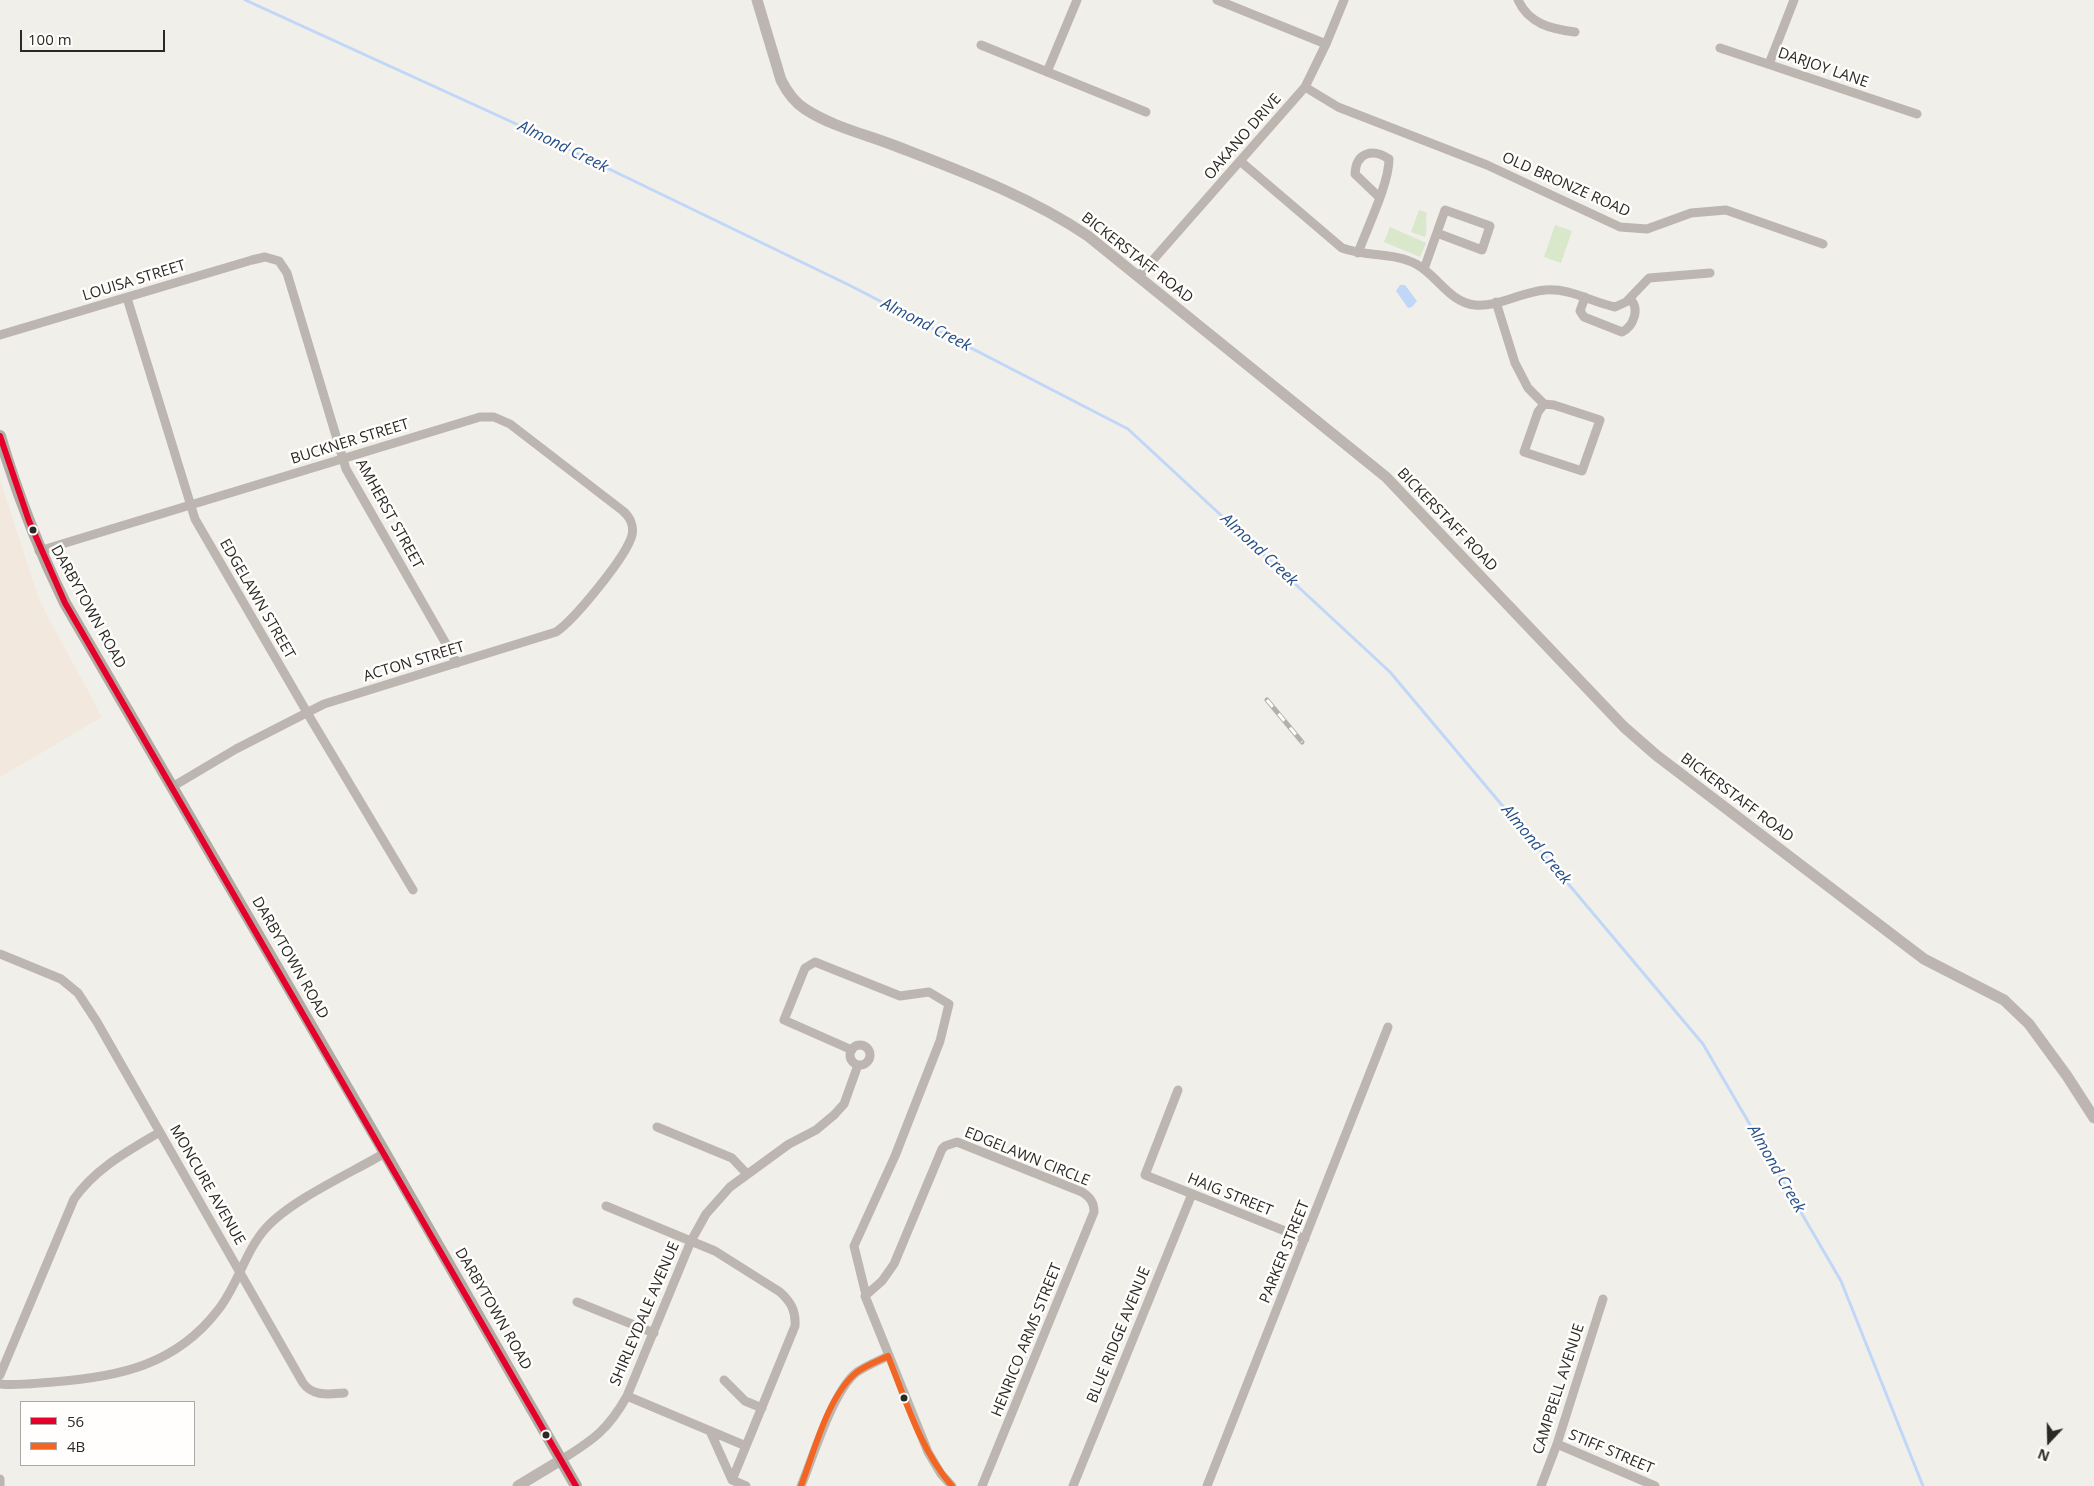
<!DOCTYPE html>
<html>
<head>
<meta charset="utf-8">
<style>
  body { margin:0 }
  #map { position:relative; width:2094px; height:1486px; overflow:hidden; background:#f0efea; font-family:"Open Sans",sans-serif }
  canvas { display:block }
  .legend { position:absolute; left:20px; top:1401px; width:175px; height:65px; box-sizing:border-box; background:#fffefc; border:1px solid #aaa9a6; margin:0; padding:6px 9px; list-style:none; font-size:15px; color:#2a2925 }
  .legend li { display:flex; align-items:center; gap:10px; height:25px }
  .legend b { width:25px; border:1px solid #aaa9a6 }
  .north { position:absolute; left:2024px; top:1416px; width:50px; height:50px; -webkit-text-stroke:4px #fffefc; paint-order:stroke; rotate:201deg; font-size:14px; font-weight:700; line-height:20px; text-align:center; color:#2a2925 }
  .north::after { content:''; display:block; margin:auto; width:18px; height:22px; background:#2a2925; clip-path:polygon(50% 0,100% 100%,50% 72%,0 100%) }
  .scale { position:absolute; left:20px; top:30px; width:145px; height:22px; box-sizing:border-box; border:2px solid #2a2925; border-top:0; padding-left:6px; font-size:15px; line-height:18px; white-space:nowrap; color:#2a2925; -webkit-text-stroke:4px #fffefc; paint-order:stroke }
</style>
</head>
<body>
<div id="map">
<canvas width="2094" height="1486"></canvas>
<ul class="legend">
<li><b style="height:6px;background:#e4002b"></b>56</li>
<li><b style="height:6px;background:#f26522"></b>4B</li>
</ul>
<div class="north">N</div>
<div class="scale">100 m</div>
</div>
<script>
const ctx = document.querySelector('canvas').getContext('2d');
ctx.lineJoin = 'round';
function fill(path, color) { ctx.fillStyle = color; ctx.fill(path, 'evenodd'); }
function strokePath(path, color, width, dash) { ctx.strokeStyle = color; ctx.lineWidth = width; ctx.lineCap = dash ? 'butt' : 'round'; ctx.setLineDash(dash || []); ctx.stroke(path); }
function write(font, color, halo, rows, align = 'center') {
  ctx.font = font + ' "Open Sans",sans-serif'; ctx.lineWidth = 5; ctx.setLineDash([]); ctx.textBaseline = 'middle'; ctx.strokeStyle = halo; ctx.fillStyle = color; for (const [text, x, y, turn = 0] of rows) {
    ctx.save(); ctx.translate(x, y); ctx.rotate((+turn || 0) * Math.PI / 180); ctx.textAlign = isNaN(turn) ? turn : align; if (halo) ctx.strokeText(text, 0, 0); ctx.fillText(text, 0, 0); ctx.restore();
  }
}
fill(new Path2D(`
  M0 480 40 602 102 717 0 777Z`), '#f3e8dd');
fill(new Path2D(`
  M1419 210 1427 213C1425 222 1428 228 1425 237L1411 232Z
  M1555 225 1572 231 1561 263 1544 257Z
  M1390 227 1426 243 1420 257 1384 242Z`), '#d9e7ca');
fill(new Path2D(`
  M1400 285H1405L1417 301 1412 307 1408 308 1396 291Z`), '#c0d7f7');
strokePath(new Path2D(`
  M245 0 512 122 849 285 1128 429 1390 672 1703 1044 1841 1281 1923 1486`), '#c0d7f7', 3);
strokePath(new Path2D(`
  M1217 0 1326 44
  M1518 0C1529 24 1551 29 1575 32
  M981 45 1146 112
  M1720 48 1917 114
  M1769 64 1794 0
  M1047 72 1077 0
  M1305 87 1338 107 1487 165 1620 227 1647 229 1691 213 1726 210 1823 244
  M1240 161 1342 248C1366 257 1394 252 1416 264 1437 275 1450 303 1475 305 1499 307 1521 292 1545 290 1571 288 1591 302 1615 307L1626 302 1649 278 1710 273
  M1358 253C1367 228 1389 184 1389 159 1373 148 1356 152 1355 174L1379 197
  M1424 269 1445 210 1490 226 1482 250 1437 233
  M1138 277 1305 87 1326 44 1344 0
  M1585 297 1580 311 1584 317 1622 332C1634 326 1640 308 1630 299
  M127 298 195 519 312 721 413 890
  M1496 302 1515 363 1528 388 1544 404 1554 405 1600 420 1582 471 1524 452 1538 412 1544 404
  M0 335 252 260 265 257 279 261 287 273 346 469 457 663
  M39 551 480 417H494L510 424 623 511C630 517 634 526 632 535 627 556 574 620 556 632L324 704 236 749 172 787
  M0 954 61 979 78 993 97 1022 303 1383C313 1397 329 1394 344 1393
  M850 1055a10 10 0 1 1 20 0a10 10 0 1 1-20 0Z
  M852 1050 784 1020 805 968 815 962 900 996 929 992 949 1004 940 1041 895 1156 854 1246 866 1295
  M1178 1090 1145 1175 1305 1239
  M657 1127 732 1158 747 1174
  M606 1206 715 1251 780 1292C791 1302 796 1311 795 1326L746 1446 627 1396
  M577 1302 654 1333
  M0 1375 74 1199C96 1168 128 1151 160 1132
  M724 1380 745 1401 762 1408
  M0 1384C17 1386 36 1383 53 1382 119 1377 176 1365 218 1310 238 1285 245 1251 266 1228 291 1200 351 1173 385 1153
  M710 1431 732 1480 746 1486
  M1557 1444 1655 1486
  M561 1460C593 1440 608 1430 627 1396L691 1241 706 1214 730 1187 789 1144 816 1130 834 1115 844 1104 858 1065
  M0 1479V1486
  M732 1480 746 1446
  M801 1486C813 1458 833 1390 857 1372 866 1366 878 1361 888 1356
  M952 1486 941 1474 928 1452 865 1296 882 1281 894 1264 942 1149 945 1146 957 1142 1082 1192C1090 1197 1094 1202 1094 1212L982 1486
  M1073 1486 1192 1194
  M1207 1486 1388 1027
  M1541 1486 1557 1444 1603 1299`), '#bdb6b0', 9);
strokePath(new Path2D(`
  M757 0 781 80C787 92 794 102 805 109 831 126 864 134 893 145 960 171 1029 196 1088 236L1386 477 1624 727 1656 755 1924 959 2004 1000 2029 1024 2067 1076 2094 1118
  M518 1486 561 1460`), '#bdb6b0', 11);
strokePath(new Path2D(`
  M0 436C18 497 37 546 65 603L385 1153 576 1486`), '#b2aba4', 12);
const rail = new Path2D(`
  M1267 700 1302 742`);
strokePath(rail, '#b4b1ac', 5);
strokePath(rail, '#fffefc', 3, [9]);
strokePath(new Path2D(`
  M0 436 29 521 65 603 576 1486`), '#e4002b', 6);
strokePath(new Path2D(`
  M801 1486C814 1452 828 1395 857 1372 866 1365 878 1361 888 1356 906 1401 920 1449 952 1486`), '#f26522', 6);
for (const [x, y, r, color] of [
  [33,530,4.5,"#2a2925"],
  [904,1398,4.5,"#2a2925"],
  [546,1435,4.5,"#2a2925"]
]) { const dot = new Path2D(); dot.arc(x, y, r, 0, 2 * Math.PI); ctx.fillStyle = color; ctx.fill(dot); strokePath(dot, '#fffefc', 2); }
write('15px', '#2a2925', '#fffefc', [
  ["DARJOY LANE",1823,68,19],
  ["OAKANO DRIVE",1243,137,-49],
  ["OLD BRONZE ROAD",1566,185,24],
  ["BICKERSTAFF ROAD",1137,258,38],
  ["LOUISA STREET",134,281,-17],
  ["BUCKNER STREET",350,442,-17],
  ["AMHERST STREET",389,514,61],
  ["BICKERSTAFF ROAD",1447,520,46],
  ["EDGELAWN STREET",257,599,60],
  ["DARBYTOWN ROAD",88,607,61],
  ["ACTON STREET",414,662,-17],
  ["BICKERSTAFF ROAD",1737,798,37],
  ["DARBYTOWN ROAD",290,958,60],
  ["EDGELAWN CIRCLE",1027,1157,22],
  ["MONCURE AVENUE",207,1185,60],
  ["HAIG STREET",1230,1195,22],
  ["PARKER STREET",1285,1252,-68],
  ["DARBYTOWN ROAD",493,1309,60],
  ["SHIRLEYDALE AVENUE",645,1314,-67],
  ["BLUE RIDGE AVENUE",1119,1335,-68],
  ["HENRICO ARMS STREET",1027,1340,-68],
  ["CAMPBELL AVENUE",1559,1389,-72],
  ["STIFF STREET",1611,1452,23]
]);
write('italic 16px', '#244f88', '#fffefc', [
  ["Almond Creek",563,147,26],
  ["Almond Creek",926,325,27],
  ["Almond Creek",1259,550,43],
  ["Almond Creek",1536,845,50],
  ["Almond Creek",1776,1169,60]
]);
</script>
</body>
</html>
